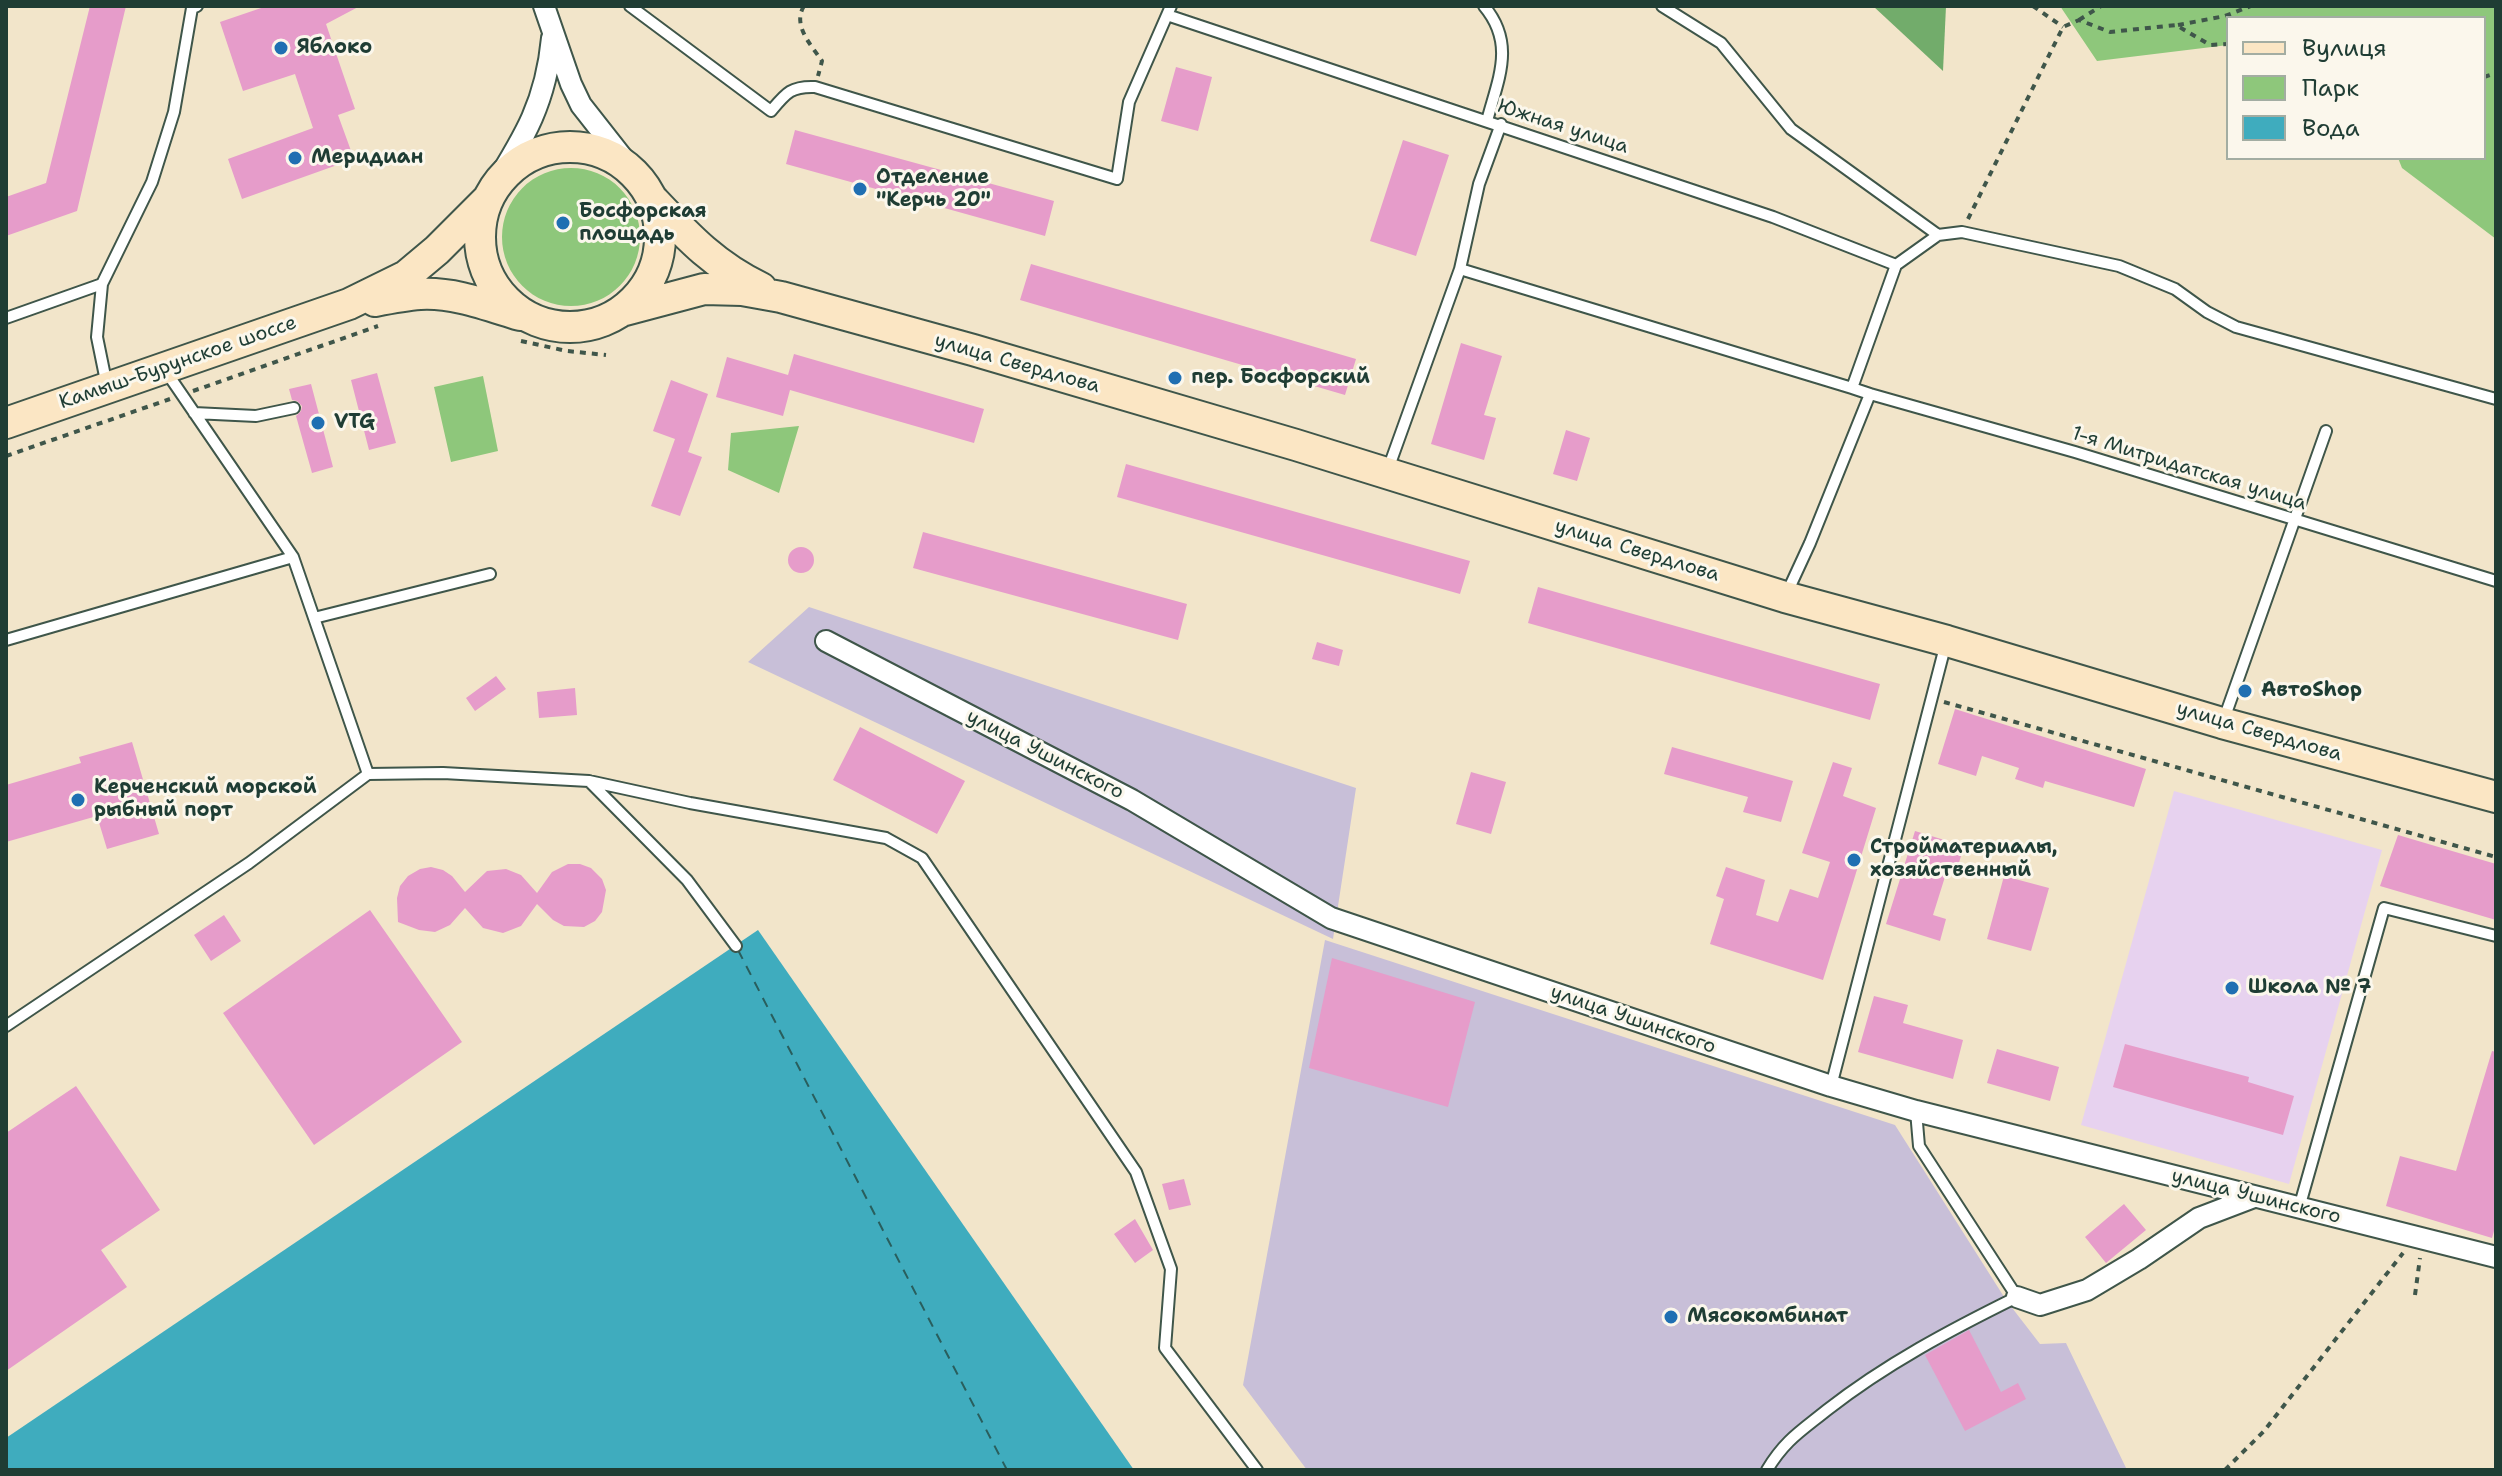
<!DOCTYPE html>
<html>
<head>
<meta charset="utf-8">
<style>
  body { margin:0 }
  #map { position:relative; width:2502px; height:1476px; overflow:hidden; background:#f2e5ca; font-family:"Shantell Sans",sans-serif }
  canvas { display:block }
  .frame { position:absolute; inset:0; border:8px solid #1f3d34; pointer-events:none }
  .legend { position:absolute; left:2226px; top:16px; width:260px; height:144px; box-sizing:border-box; background:#fbf7ec; border:2px solid #a3ada2; margin:0; padding:10px 14px; list-style:none; font-size:24px; color:#1f3d34 }
  .legend li { display:flex; align-items:center; gap:16px; height:40px }
  .legend b { width:40px; border:2px solid #a3ada2 }
</style>
</head>
<body>
<div id="map">
<canvas width="2502" height="1476"></canvas>
<div class="frame"></div>
<ul class="legend">
<li><b style="height:10px;background:#fbe6c4"></b>Вулиця</li>
<li><b style="height:22px;background:#8ec77b"></b>Парк</li>
<li><b style="height:22px;background:#3facbe"></b>Вода</li>
</ul>
</div>
<script>
const ctx = document.querySelector('canvas').getContext('2d');
ctx.lineJoin = 'round';
function fill(path, color) { ctx.fillStyle = color; ctx.fill(path, 'evenodd'); }
function strokePath(path, color, width, dash) { ctx.strokeStyle = color; ctx.lineWidth = width; ctx.lineCap = dash ? 'butt' : 'round'; ctx.setLineDash(dash || []); ctx.stroke(path); }
function write(font, color, halo, rows, align = 'center') {
  ctx.font = font + ' "Shantell Sans",sans-serif'; ctx.lineWidth = 6; ctx.setLineDash([]); ctx.textBaseline = 'middle'; ctx.strokeStyle = halo; ctx.fillStyle = color; for (const [text, x, y, turn = 0] of rows) {
    ctx.save(); ctx.translate(x, y); ctx.rotate((+turn || 0) * Math.PI / 180); ctx.textAlign = isNaN(turn) ? turn : align; if (halo) ctx.strokeText(text, 0, 0); ctx.fillText(text, 0, 0); ctx.restore();
  }
}
fill(new Path2D(`
  M2174 791 2382 850 2289 1184 2081 1125Z`), '#e7d2ef');
fill(new Path2D(`
  M809 607 1356 788 1333 939 748 662Z
  M1325 940 1895 1125 2006 1300 2040 1344 2066 1343 2127 1470H1307L1243 1385Z`), '#c8bfd8');
fill(new Path2D(`
  M2060 6H2496V239L2402 168 2398 158H2484V18H2228V45L2097 61Z
  M502 237a69 69 0 1 1 138 0a69 69 0 1 1-138 0Z
  M483 376 498 451 451 462 434 387Z
  M799 426 779 493 728 470 731 433Z`), '#8ec77b');
fill(new Path2D(`
  M1873 6H1946L1943 71Z`), '#72ac6b');
fill(new Path2D(`
  M758 930 1134 1470H6V1438Z`), '#3facbe');
strokePath(new Path2D(`
  M738 950 1007 1470`), '#295e5d', 2, [10, 8]);
fill(new Path2D(`
  M90 6H126L77 211 6 236V197L46 183Z
  M267 6H360L326 24 355 109 338 115 354 159 242 199 228 159 313 128 295 74 243 91 220 22Z
  M1176 67 1212 77 1198 131 1161 121Z
  M795 130 1054 201 1045 236 786 164Z
  M1403 140 1449 155 1416 256 1370 241Z
  M1031 264 1356 359 1345 395 1020 300Z
  M1461 343 1502 356 1484 415 1496 418 1484 460 1431 444Z
  M794 354 984 409 974 443 790 390 783 416 716 397 727 357 788 375Z
  M377 373 396 443 369 450 351 380Z
  M671 380 708 394 688 452 702 457 680 516 651 506 675 439 653 431Z
  M311 384 333 467 312 473 296 416 301 411 302 406 297 401 292 400 289 389Z
  M1566 430 1590 438 1577 481 1553 474Z
  M1126 464 1470 561 1460 594 1117 497Z
  M923 532 1187 604 1178 640 913 568Z
  M788 560a13 13 0 1 1 26 0a13 13 0 1 1-26 0Z
  M1538 587 1880 684 1870 720 1528 623Z
  M1317 642 1343 650 1339 666 1312 659Z
  M496 676 506 689 475 711 466 698Z
  M575 688 577 715 539 718 537 692Z
  M1955 709 2146 769 2134 807 2045 781 2043 788 2015 779 2019 768 1982 756 1976 776 1938 764Z
  M860 727 965 781 937 834 833 780Z
  M132 742 159 834 107 849 97 816 6 842V785L81 763 79 757Z
  M1672 747 1793 781 1781 822 1743 812 1748 797 1664 774Z
  M1833 762 1852 768 1843 796 1876 808 1823 980 1710 944 1724 899 1716 896 1726 867 1765 880 1756 915 1778 922 1790 889 1818 898 1830 862 1802 853Z
  M1471 772 1506 782 1491 834 1456 824Z
  M1915 831 1964 846 1958 866 1949 864 1933 915 1946 919 1940 941 1886 924Z
  M2398 835 2496 864V920L2380 886Z
  M568 864H580L591 868 602 879 606 890 602 912 595 921 584 927 564 926 553 920 537 904 521 926 503 933 483 928 465 908 450 925 435 932 419 930 398 922 397 898 400 886 408 876 420 869 431 867 443 870 452 876 465 892 487 871 506 869 521 875 537 893 552 872Z
  M2004 876 2049 888 2031 951 1987 939Z
  M370 910 462 1042 314 1145 223 1013Z
  M224 915 241 941 211 961 194 935Z
  M1332 958 1475 1002 1448 1107 1309 1068Z
  M1874 996 1908 1005 1903 1023 1963 1040 1953 1079 1858 1052Z
  M2125 1044 2249 1077 2248 1082 2294 1096 2283 1135 2113 1087Z
  M1997 1049 2059 1067 2050 1101 1987 1083Z
  M2492 1051 2496 1052V1224L2492 1238 2386 1206 2400 1156 2456 1171Z
  M76 1086 160 1210 101 1250 127 1287 6 1371V1133Z
  M1184 1179 1191 1205 1169 1210 1162 1184Z
  M2124 1204 2146 1230 2106 1263 2085 1237Z
  M1135 1219 1153 1250 1135 1263 1114 1234Z
  M1969 1330 2001 1392 2018 1383 2026 1399 1965 1431 1925 1355Z`), '#e69cca');
const lane = new Path2D(`
  M630 6 771 111C786 93 791 86 815 87L1117 179 1129 102 1171 6
  M1484 6C1516 44 1498 79 1487 121
  M1662 6 1721 43 1791 129 1938 235 1962 232 2119 266 2175 289 2207 312 2236 327 2496 399
  M1167 15 1773 217 1896 265 1938 235
  M1460 269 1852 388
  M6 318 102 284
  M165 370 293 557 368 774 443 773 589 781 690 803 886 838 922 858 1136 1172 1171 1269 1165 1348 1257 1470
  M107 386 97 337 102 284 152 182 174 112 192 8 197 6
  M1870 394 2075 452 2496 581
  M194 413 256 416 294 408
  M1387 472 1460 269 1479 184 1501 124
  M1786 595 1810 543 1870 394 1852 388 1896 265
  M314 618 490 574
  M6 640 293 557
  M2224 719 2326 431
  M589 781 687 880 736 946
  M6 1026 249 863 368 774
  M1831 1086 1946 643
  M2299 1208 2384 908 2496 936
  M1767 1470C1785 1440 1801 1431 1827 1410 1886 1364 1950 1330 2017 1297L1919 1146 1916 1111`);
const street = new Path2D(`
  M544 6 571 84 581 105 636 175
  M492 189C525 136 546 102 552 38
  M826 641 1132 800 1331 918 1831 1086 1916 1111 2496 1257
  M2017 1297 2040 1305 2087 1290 2139 1259 2199 1218 2254 1197`);
const secondary = new Path2D(`
  M480 237a90 90 0 1 1 180 0a90 90 0 1 1-180 0Z
  M653 200C688 237 715 266 761 288
  M375 301C390 298 405 295 420 294 454 292 487 305 520 315
  M625 310 704 289 742 290 781 297 973 350 1296 445 1785 597 1947 641 2222 723 2496 797
  M6 423 349 304 406 276 437 250 487 200`);
strokePath(lane, '#3f564a', 14);
strokePath(street, '#3f564a', 24);
strokePath(secondary, '#3f564a', 34);
strokePath(new Path2D(`
  M804 6C792 25 811 45 822 61L818 76
  M2033 6 2063 27
  M2079 20 2101 6
  M2178 25 2225 16 2251 6
  M2484 77 2496 73
  M1968 219 2063 27 2079 20 2110 32 2176 25 2210 45 2228 44
  M521 341 567 351 606 355
  M193 391 378 326
  M6 456 170 399
  M1944 702 2496 857
  M2415 1295 2420 1258
  M2225 1470 2264 1431 2403 1253`), '#3f564a', 4, [6, 6]);
strokePath(lane, '#fff', 10);
strokePath(street, '#fff', 20);
strokePath(secondary, '#fbe6c4', 30);
for (const [x, y, r, color] of [
  [281,48,8,"#1f6fb2"],
  [295,158,8,"#1f6fb2"],
  [860,189,8,"#1f6fb2"],
  [563,223,8,"#1f6fb2"],
  [1175,378,8,"#1f6fb2"],
  [318,423,8,"#1f6fb2"],
  [2245,691,8,"#1f6fb2"],
  [78,800,8,"#1f6fb2"],
  [1854,860,8,"#1f6fb2"],
  [2232,988,8,"#1f6fb2"],
  [1671,1317,8,"#1f6fb2"]
]) { const dot = new Path2D(); dot.arc(x, y, r, 0, 2 * Math.PI); ctx.fillStyle = color; ctx.fill(dot); strokePath(dot, '#fbf7ec', 3); }
write('bold 20px', '#1f3d34', '#fbf7ec', [
  ["Яблоко",297,48],
  ["Меридиан",311,158],
  ["Отделение",876,178],
  ["\"Керчь 20\"",876,201],
  ["Босфорская",579,212],
  ["площадь",579,235],
  ["пер. Босфорский",1191,378],
  ["VTG",334,423],
  ["АвтоShop",2261,691],
  ["Керченский морской",94,788],
  ["рыбный порт",94,811],
  ["Стройматериалы,",1870,848],
  ["хозяйственный",1870,871],
  ["Школа № 7",2248,988],
  ["Мясокомбинат",1687,1317]
], 'left');
write('20px', '#1f3d34', '#fbf7ec', [
  ["Южная улица",1563,127,18],
  ["Камыш-Бурунское шоссе",178,363,-19],
  ["улица Свердлова",1017,364,16],
  ["1-я Митридатская улица",2189,469,17],
  ["улица Свердлова",1637,551,17],
  ["улица Свердлова",2259,732,16],
  ["улица Ушинского",1045,755,27],
  ["улица Ушинского",1633,1020,19],
  ["улица Ушинского",2256,1197,14]
]);
</script>
</body>
</html>
